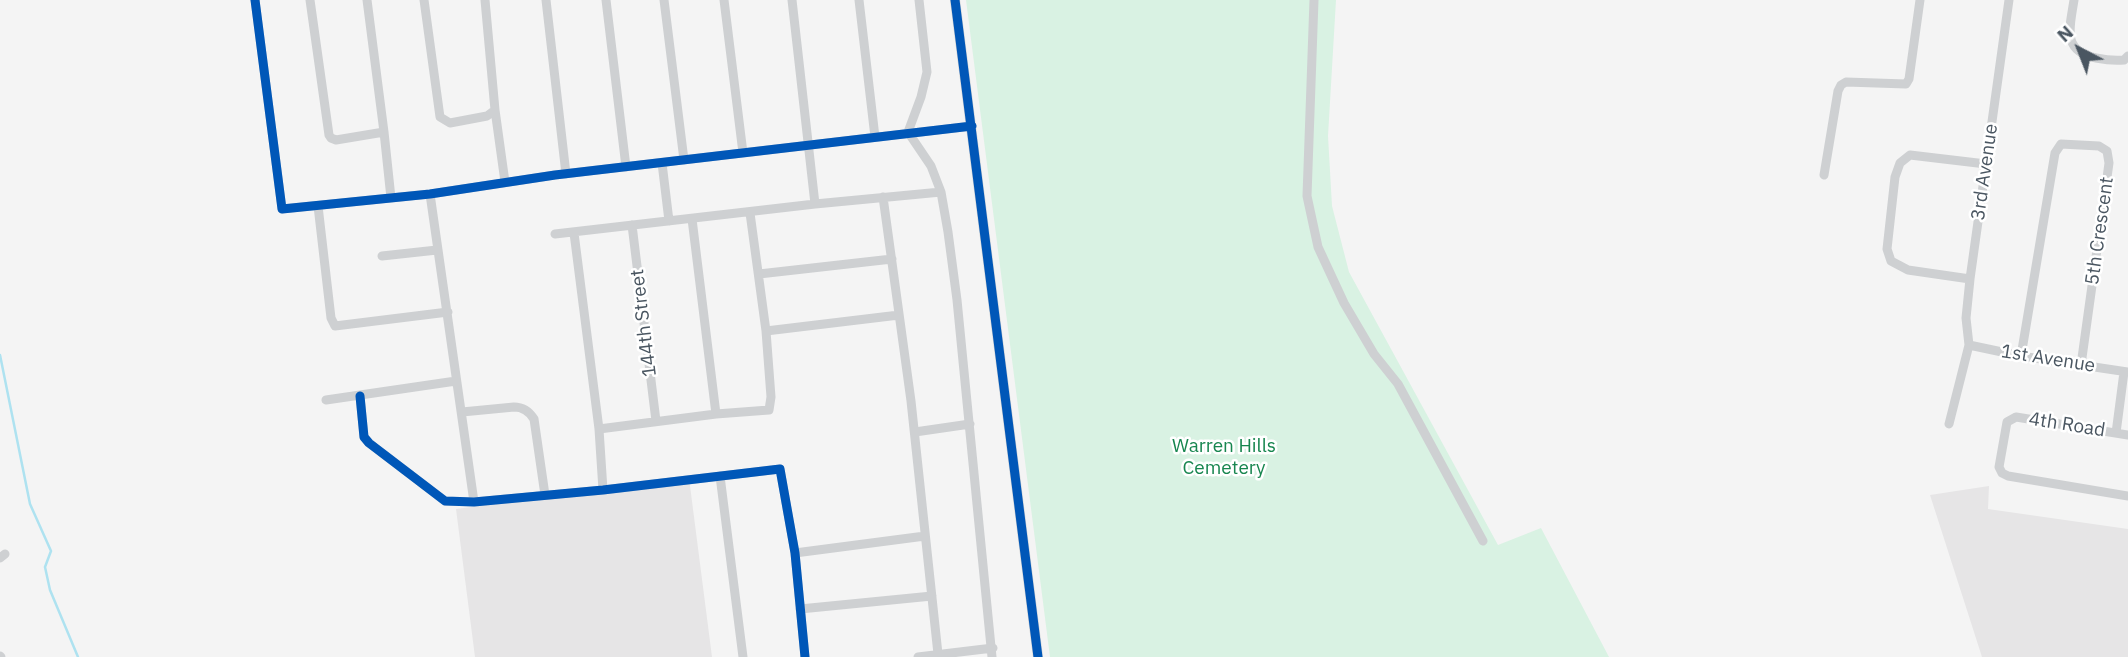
<!DOCTYPE html>
<html>
<head>
<meta charset="utf-8">
<style>
  body { margin:0 }
  #map { position:relative; width:2128px; height:657px; overflow:hidden; background:#f4f4f4; font-family:"IBM Plex Sans",sans-serif }
  canvas { display:block }
  .north { position:absolute; left:2044px; top:14px; width:70px; height:70px; -webkit-text-stroke:5px #fff; paint-order:stroke; rotate:318deg; font-size:19px; font-weight:700; line-height:28px; text-align:center; color:#4a5661 }
  .north::after { content:''; display:block; margin:auto; width:24px; height:32px; background:#4a5661; clip-path:polygon(50% 0,100% 100%,50% 72%,0 100%) }
</style>
</head>
<body>
<div id="map">
<canvas width="2128" height="657"></canvas>
<div class="north">N</div>
</div>
<script>
const ctx = document.querySelector('canvas').getContext('2d');
ctx.lineJoin = 'round';
function fill(path, color) { ctx.fillStyle = color; ctx.fill(path, 'evenodd'); }
function strokePath(path, color, width, dash) { ctx.strokeStyle = color; ctx.lineWidth = width; ctx.lineCap = dash ? 'butt' : 'round'; ctx.setLineDash(dash || []); ctx.stroke(path); }
function write(font, color, halo, rows, align = 'center') {
  ctx.font = font + ' "IBM Plex Sans",sans-serif'; ctx.lineWidth = 5; ctx.setLineDash([]); ctx.textBaseline = 'middle'; ctx.strokeStyle = halo; ctx.fillStyle = color; for (const [text, x, y, turn = 0] of rows) {
    ctx.save(); ctx.translate(x, y); ctx.rotate((+turn || 0) * Math.PI / 180); ctx.textAlign = isNaN(turn) ? turn : align; if (halo) ctx.strokeText(text, 0, 0); ctx.fillText(text, 0, 0); ctx.restore();
  }
}
fill(new Path2D(`
  M689 478 712 657H475L456 509Z
  M1989 486 1988 509 2128 529V657H1982L1930 495Z`), '#e6e5e6');
fill(new Path2D(`
  M966 0H1336L1328 136 1332 206 1349 272 1498 545 1541 528 1609 657H1050Z`), '#d9f2e3');
strokePath(new Path2D(`
  M0 355 30 504 51 551 45 567 50 590 78 657`), '#aee2f0', 2.5);
strokePath(new Path2D(`
  M255 0 282 209 430 194 555 175 972 126
  M310 0 329 135 331 138 336 140 384 132 367 0
  M424 0 440 117 450 123 487 116 495 110 485 0
  M546 0 566 174
  M606 0 626 167
  M664 0 684 160
  M724 0 743 153
  M792 0 815 204
  M859 0 875 137
  M1314 0 1307 196 1318 247 1344 303 1374 354 1398 384 1483 541
  M2074 0C2070 27 2061 51 2096 58 2106 60 2115 61 2124 60L2128 56
  M495 110 505 182
  M384 132 391 198
  M662 163 669 221
  M1824 175 1838 91 1841 85 1846 82 1906 84 1909 79 1920 0
  M941 192 948 232 957 300 992 657
  M430 194 474 502
  M883 197 911 401 938 654
  M318 206 331 318 335 326 448 312
  M692 219 716 414
  M632 225 656 421
  M574 233 599 429 603 490
  M555 234 815 204 941 192 931 166 908 132 921 97 927 72 919 0
  M382 256 437 250
  M759 274 892 259
  M1970 279 1908 270 1891 261 1887 249 1895 177 1900 163 1910 155 1986 164
  M766 331 899 315
  M1969 345 2021 356 2128 372
  M2021 356 2055 153 2061 144 2099 146 2107 151 2109 163 2081 365
  M360 396 364 437 369 443 445 501 474 502 603 490 780 469 795 553 805 657
  M326 400 456 381
  M462 412 514 407C523 407 529 411 534 419L545 495
  M1949 424 1969 345 1966 318 1970 279 2009 0
  M599 429 716 414 769 410 771 397 766 331 750 213
  M915 432 970 424
  M2116 433 2124 372
  M2128 435 2016 417 2007 422 1999 467 2002 473 2008 476 2128 496
  M720 476 743 657
  M795 553 925 536
  M0 558 5 554
  M800 609 932 596
  M0 656 1 657
  M918 657 993 648`), '#ced0d2', 9);
strokePath(new Path2D(`
  M955 0 1038 657`), '#ced0d2', 10);
strokePath(new Path2D(`
  M255 0 282 209 430 194 555 175 972 126
  M955 0 1038 657
  M360 396 364 437 369 443 445 501 474 502 603 490 780 469 795 553 805 657`), '#0057b8', 9);
write('19px', '#4a5661', '#fff', [
  ["3rd Avenue",1985,172,-82],
  ["5th Crescent",2100,231,-82],
  ["144th Street",644,323,-97],
  ["1st Avenue",2048,359,9],
  ["4th Road",2067,425,9]
]);
write('19px', '#17864f', '#fff', [
  ["Warren Hills",1224,447],
  ["Cemetery",1224,469]
]);
</script>
</body>
</html>
